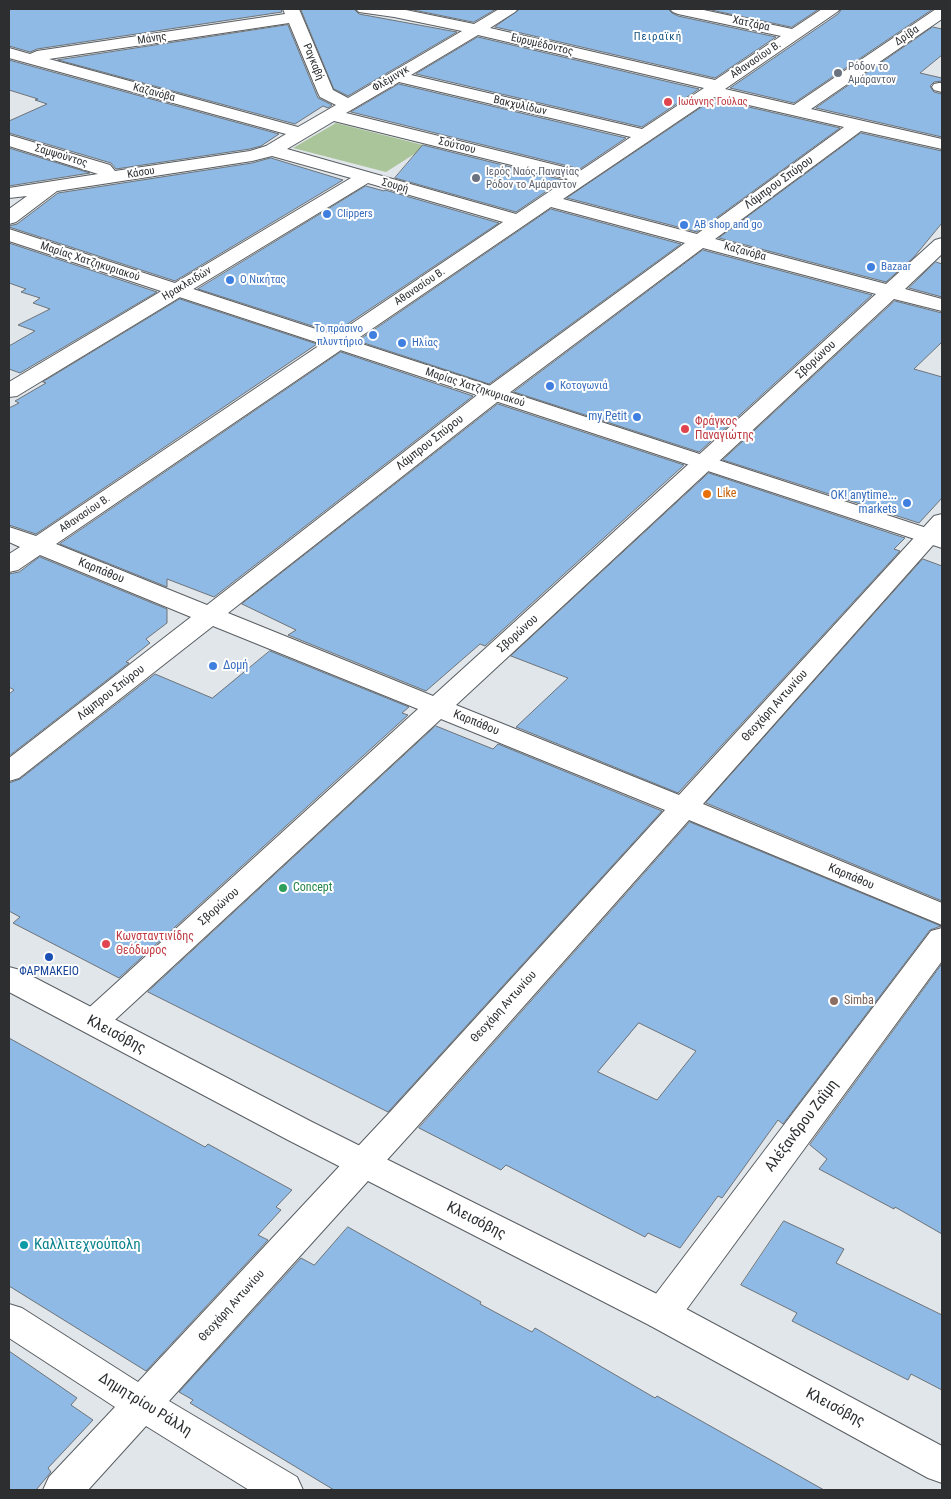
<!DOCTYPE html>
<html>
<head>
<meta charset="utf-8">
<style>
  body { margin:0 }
  #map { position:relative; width:951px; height:1499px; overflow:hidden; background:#e1e6eb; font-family:"Roboto Condensed",sans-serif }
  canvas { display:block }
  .frame { position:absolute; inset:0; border:10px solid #2c2e30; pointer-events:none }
</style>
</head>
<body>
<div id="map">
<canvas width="951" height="1499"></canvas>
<div class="frame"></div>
</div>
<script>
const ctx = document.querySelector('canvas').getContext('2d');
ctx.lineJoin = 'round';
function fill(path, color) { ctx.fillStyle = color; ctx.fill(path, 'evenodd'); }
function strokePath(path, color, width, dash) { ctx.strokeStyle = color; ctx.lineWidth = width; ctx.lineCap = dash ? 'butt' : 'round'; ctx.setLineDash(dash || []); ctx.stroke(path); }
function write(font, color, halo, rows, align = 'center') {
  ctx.font = font + ' "Roboto Condensed",sans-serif'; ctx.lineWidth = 4; ctx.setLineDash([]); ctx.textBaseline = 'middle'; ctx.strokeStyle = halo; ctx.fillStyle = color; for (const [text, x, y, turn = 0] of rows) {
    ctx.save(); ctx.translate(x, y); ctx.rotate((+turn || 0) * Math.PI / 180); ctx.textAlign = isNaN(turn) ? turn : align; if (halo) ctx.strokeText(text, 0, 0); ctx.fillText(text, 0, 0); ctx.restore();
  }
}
fill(new Path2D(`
  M336 123 427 146 386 172 293 148Z`), '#aac599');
const building = new Path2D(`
  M9 9H281L282 12 37 49 30 52 9 46Z
  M301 9H354L359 14 457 32 348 96 334 89Z
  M409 9H496L474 22Z
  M520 9H668L672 13 678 16 776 37 715 78 495 27Z
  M707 9H819L792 27Z
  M842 9H933L794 103 730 88 838 14Z
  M288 25 318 98 332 105 328 108 323 106 295 124 58 60Z
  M933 27 942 29V55L920 73 942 78V81L934 82 930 86 934 92 942 94V137L816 108Z
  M478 37 699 89 642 127 416 74Z
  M9 60 279 134 261 146 250 149 116 169 111 163 9 133V121L47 104 35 100 38 99 9 90Z
  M399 84 626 138 580 169 351 112Z
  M714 99 840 128 697 232 567 198Z
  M861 133 942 151V223L914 257 886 282 719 238Z
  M423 145 563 180 516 212 395 178Z
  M9 148 90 173 9 186Z
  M271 158 343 180 175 281 9 227V226L17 224 58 193 252 163Z
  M366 186 384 191 385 190 499 223 334 333 198 289Z
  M551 209 681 244 489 384 358 341Z
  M9 243 157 292 20 373 9 369V346L35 331 18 325 50 309 33 303 40 298 21 292 26 289 9 283Z
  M703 250 872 295 699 452 514 392Z
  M936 262 942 264V297L909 288Z
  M180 299 317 344 36 534 9 525V408L19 403 15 401 46 383 43 382Z
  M895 301 942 313V342L914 369 942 377V498L919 523 723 460Z
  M341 352 473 396 214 597 167 579V587L60 544Z
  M498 404 684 465 485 646 480 644 426 691 288 635 296 630 242 604Z
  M709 473 905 538 894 549 900 551 678 793 516 727 568 678 511 656Z
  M40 557 167 609V623L146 639 150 643 126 662 129 663 9 756V694L14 690 9 687V574L19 572Z
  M923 559 942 566V901L706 803Z
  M270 651 409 707 402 713 408 715 119 978 13 923 20 917 9 911V783L20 779 155 674 212 698Z
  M436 726 493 749 498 744 662 811 388 1112 148 992Z
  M690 822 941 926 930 930 783 1124 778 1120 722 1198 718 1196 680 1248 648 1233 645 1237 506 1165 501 1170 419 1128ZM639 1023 696 1051 657 1100 598 1072Z
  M942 964V1234L895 1207 894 1209 819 1169 827 1159 810 1145Z
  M9 1038 205 1147 208 1144 292 1190 276 1207 281 1210 258 1235 268 1240 146 1371 9 1286Z
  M784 1221 844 1249 836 1263 942 1315V1390L911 1374 908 1380 792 1321 797 1313 741 1285Z
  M348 1227 481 1302 480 1304 532 1332 535 1328 655 1398 657 1396 824 1490H334L190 1403 193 1400 179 1392 301 1258 314 1265Z
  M9 1351 77 1398 71 1405 93 1420 48 1468 51 1472 36 1490H9Z`);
fill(building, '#8ebae5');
strokePath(building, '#6e7377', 1);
const service = new Path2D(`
  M939 83H942V92L934 90 932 87 934 84Z`);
const minor = new Path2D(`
  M283 9H299L333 90 348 98 462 31 394 17 359 12 356 9H401L474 24 499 9H518L515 12 490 28 715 80 781 36 678 14 673 12 670 9H699L792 29 822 9H840L837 12 725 89 794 105 936 9H942V19L811 109 942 139V149L861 131 715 239 886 284 935 240 942 238V254L905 289 942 299V311L894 299 456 705 679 795 934 516 942 514V535L703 804 942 903V925L689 820 414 1130 169 1401 297 1477 303 1490H249L146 1426 88 1490H43L49 1477 115 1407 9 1338V1304L22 1308 138 1382 390 1112 665 810 441 719 104 1030 93 1034 82 1030 77 1022 82 1014 418 709 213 626 19 778 9 781V758L191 617 40 555 18 570 9 572V554L20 547 9 542V527L36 536 503 222 368 183 17 396 9 397V382L351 178 272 156 252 161 57 191 16 222 9 224V209L27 196 9 198V188L98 174 9 146V135L110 165 115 171 250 151 266 146 286 134 9 58V48L30 54 37 51 285 14ZM289 23 318 93 320 97 336 105 298 127 49 59ZM478 35 704 88 642 129 411 75ZM399 82 631 137 580 171 346 113ZM714 97 844 127 697 234 563 199ZM334 121 568 179 516 214 287 149ZM551 207 685 243 485 389 207 605 56 544ZM703 248 876 294 433 696 228 613 501 399Z
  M942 928V961L675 1325 662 1329 649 1325 644 1314 649 1303 931 931Z`);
const tertiary = new Path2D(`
  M9 229 942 533V548L9 241Z
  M9 967 20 970 312 1122 675 1303 942 1446V1483L928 1478 649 1325 288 1140 9 992Z`);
strokePath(service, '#595e62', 2);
strokePath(minor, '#595e62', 2);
strokePath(tertiary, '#595e62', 2);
fill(service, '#fff');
fill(minor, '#fff');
fill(tertiary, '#fff');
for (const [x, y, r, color] of [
  [838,73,5,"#6b7280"],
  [668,102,5,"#e0444e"],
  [476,178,5,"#6b7280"],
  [327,214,5,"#3f7fe0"],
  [684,225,5,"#3f7fe0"],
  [871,267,5,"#3f7fe0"],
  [230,280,5,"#3f7fe0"],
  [373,335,5,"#3f7fe0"],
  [402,343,5,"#3f7fe0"],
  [550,386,5,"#3f7fe0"],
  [637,417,5,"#3f7fe0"],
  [685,429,5,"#e0444e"],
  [707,494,5,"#e8710a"],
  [907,503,5,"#3f7fe0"],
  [213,666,5,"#3f7fe0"],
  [283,888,5,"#2e9e5b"],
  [106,944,5,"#e0444e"],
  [49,957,5,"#1a4fb4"],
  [834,1001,5,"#8d6e63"],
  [24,1245,5,"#0f9aa8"]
]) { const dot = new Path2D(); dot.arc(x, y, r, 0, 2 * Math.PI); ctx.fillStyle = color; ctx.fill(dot); strokePath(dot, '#fff', 2); }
write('11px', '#2c2e30', '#fff', [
  ["Χατζάρα",751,24,12],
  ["Δρίβα",907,36,-34],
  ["Μάνης",152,39,-9],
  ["Ευρυμέδοντος",542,45,13],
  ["Αθανασίου Β.",756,60,-34],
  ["Ραγκαβή",313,62,68],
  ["Φλέμινγκ",391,79,-31],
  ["Καζανόβα",154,93,15],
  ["Βακχυλίδων",520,106,13],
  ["Σούτσου",457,146,14],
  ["Σαμψούντος",61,156,17],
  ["Κάσου",141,173,-9],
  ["Σουρή",395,186,16],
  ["Καζανόβα",745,252,15],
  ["Μαρίας Χατζηκυριακού",90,262,18],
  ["Ηρακλειδών",187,284,-31],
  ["Αθανασίου Β.",420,287,-34],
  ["Μαρίας Χατζηκυριακού",475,388,18],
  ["Αθανασίου Β.",85,514,-34]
]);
ctx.letterSpacing = '1px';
write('11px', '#115382', '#fff', [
  ["Πειραϊκή",658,37]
]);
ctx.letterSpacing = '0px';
write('11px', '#5b616d', '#fff', [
  ["Ρόδον το",848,67],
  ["Αμάραντον",848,80],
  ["Ιερός Ναός Παναγίας",486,172],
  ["Ρόδον το Αμάραντον",486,185]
], 'left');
write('11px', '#be3a42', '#fff', [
  ["Ιωάννης Γούλας",678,102]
], 'left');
write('11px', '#366cbe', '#fff', [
  ["Clippers",337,214],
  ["AB shop and go",694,225],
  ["Bazaar",881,267],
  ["Ο Νικήτας",240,280],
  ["Το πράσινο",363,329,"right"],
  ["πλυντήριο",363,342,"right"],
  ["Ηλίας",412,343],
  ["Κοτογωνιά",560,386]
], 'left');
write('12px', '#2c2e30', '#fff', [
  ["Λάμπρου Σπύρου",779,183,-36],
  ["Σβορώνου",816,360,-43],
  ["Λάμπρου Σπύρου",430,443,-38],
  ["Καρπάθου",101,571,22],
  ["Σβορώνου",518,634,-42],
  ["Λάμπρου Σπύρου",111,693,-38],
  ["Θεοχάρη Αντωνίου",775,706,-48],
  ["Καρπάθου",476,723,22],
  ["Καρπάθου",851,877,23],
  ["Σβορώνου",219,907,-42],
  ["Θεοχάρη Αντωνίου",504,1007,-48],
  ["Θεοχάρη Αντωνίου",232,1306,-48]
]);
write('12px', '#366cbe', '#fff', [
  ["my Petit",627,417],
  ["OK! anytime...",897,496],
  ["markets",897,510],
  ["Δομή",223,666,"left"]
], 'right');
write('12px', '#be3a42', '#fff', [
  ["Φράγκος",695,422],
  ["Παναγιώτης",695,436],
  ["Κωνσταντινίδης",116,937],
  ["Θεόδωρος",116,951]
], 'left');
write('12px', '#c56008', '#fff', [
  ["Like",717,494]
], 'left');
write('12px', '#27864d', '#fff', [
  ["Concept",293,888]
], 'left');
write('12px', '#164399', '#fff', [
  ["ΦΑΡΜΑΚΕΙΟ",49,972]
]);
write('12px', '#785e54', '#fff', [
  ["Simba",844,1001]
], 'left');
write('15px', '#2c2e30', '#fff', [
  ["Κλεισόβης",116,1035,28],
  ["Αλέξανδρου Ζαΐμη",802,1126,-53],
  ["Κλεισόβης",476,1221,27],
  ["Δημητρίου Ράλλη",145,1405,32],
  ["Κλεισόβης",835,1408,28]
]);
write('15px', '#0d838f', '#fff', [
  ["Καλλιτεχνούπολη",34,1245]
], 'left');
</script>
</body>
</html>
